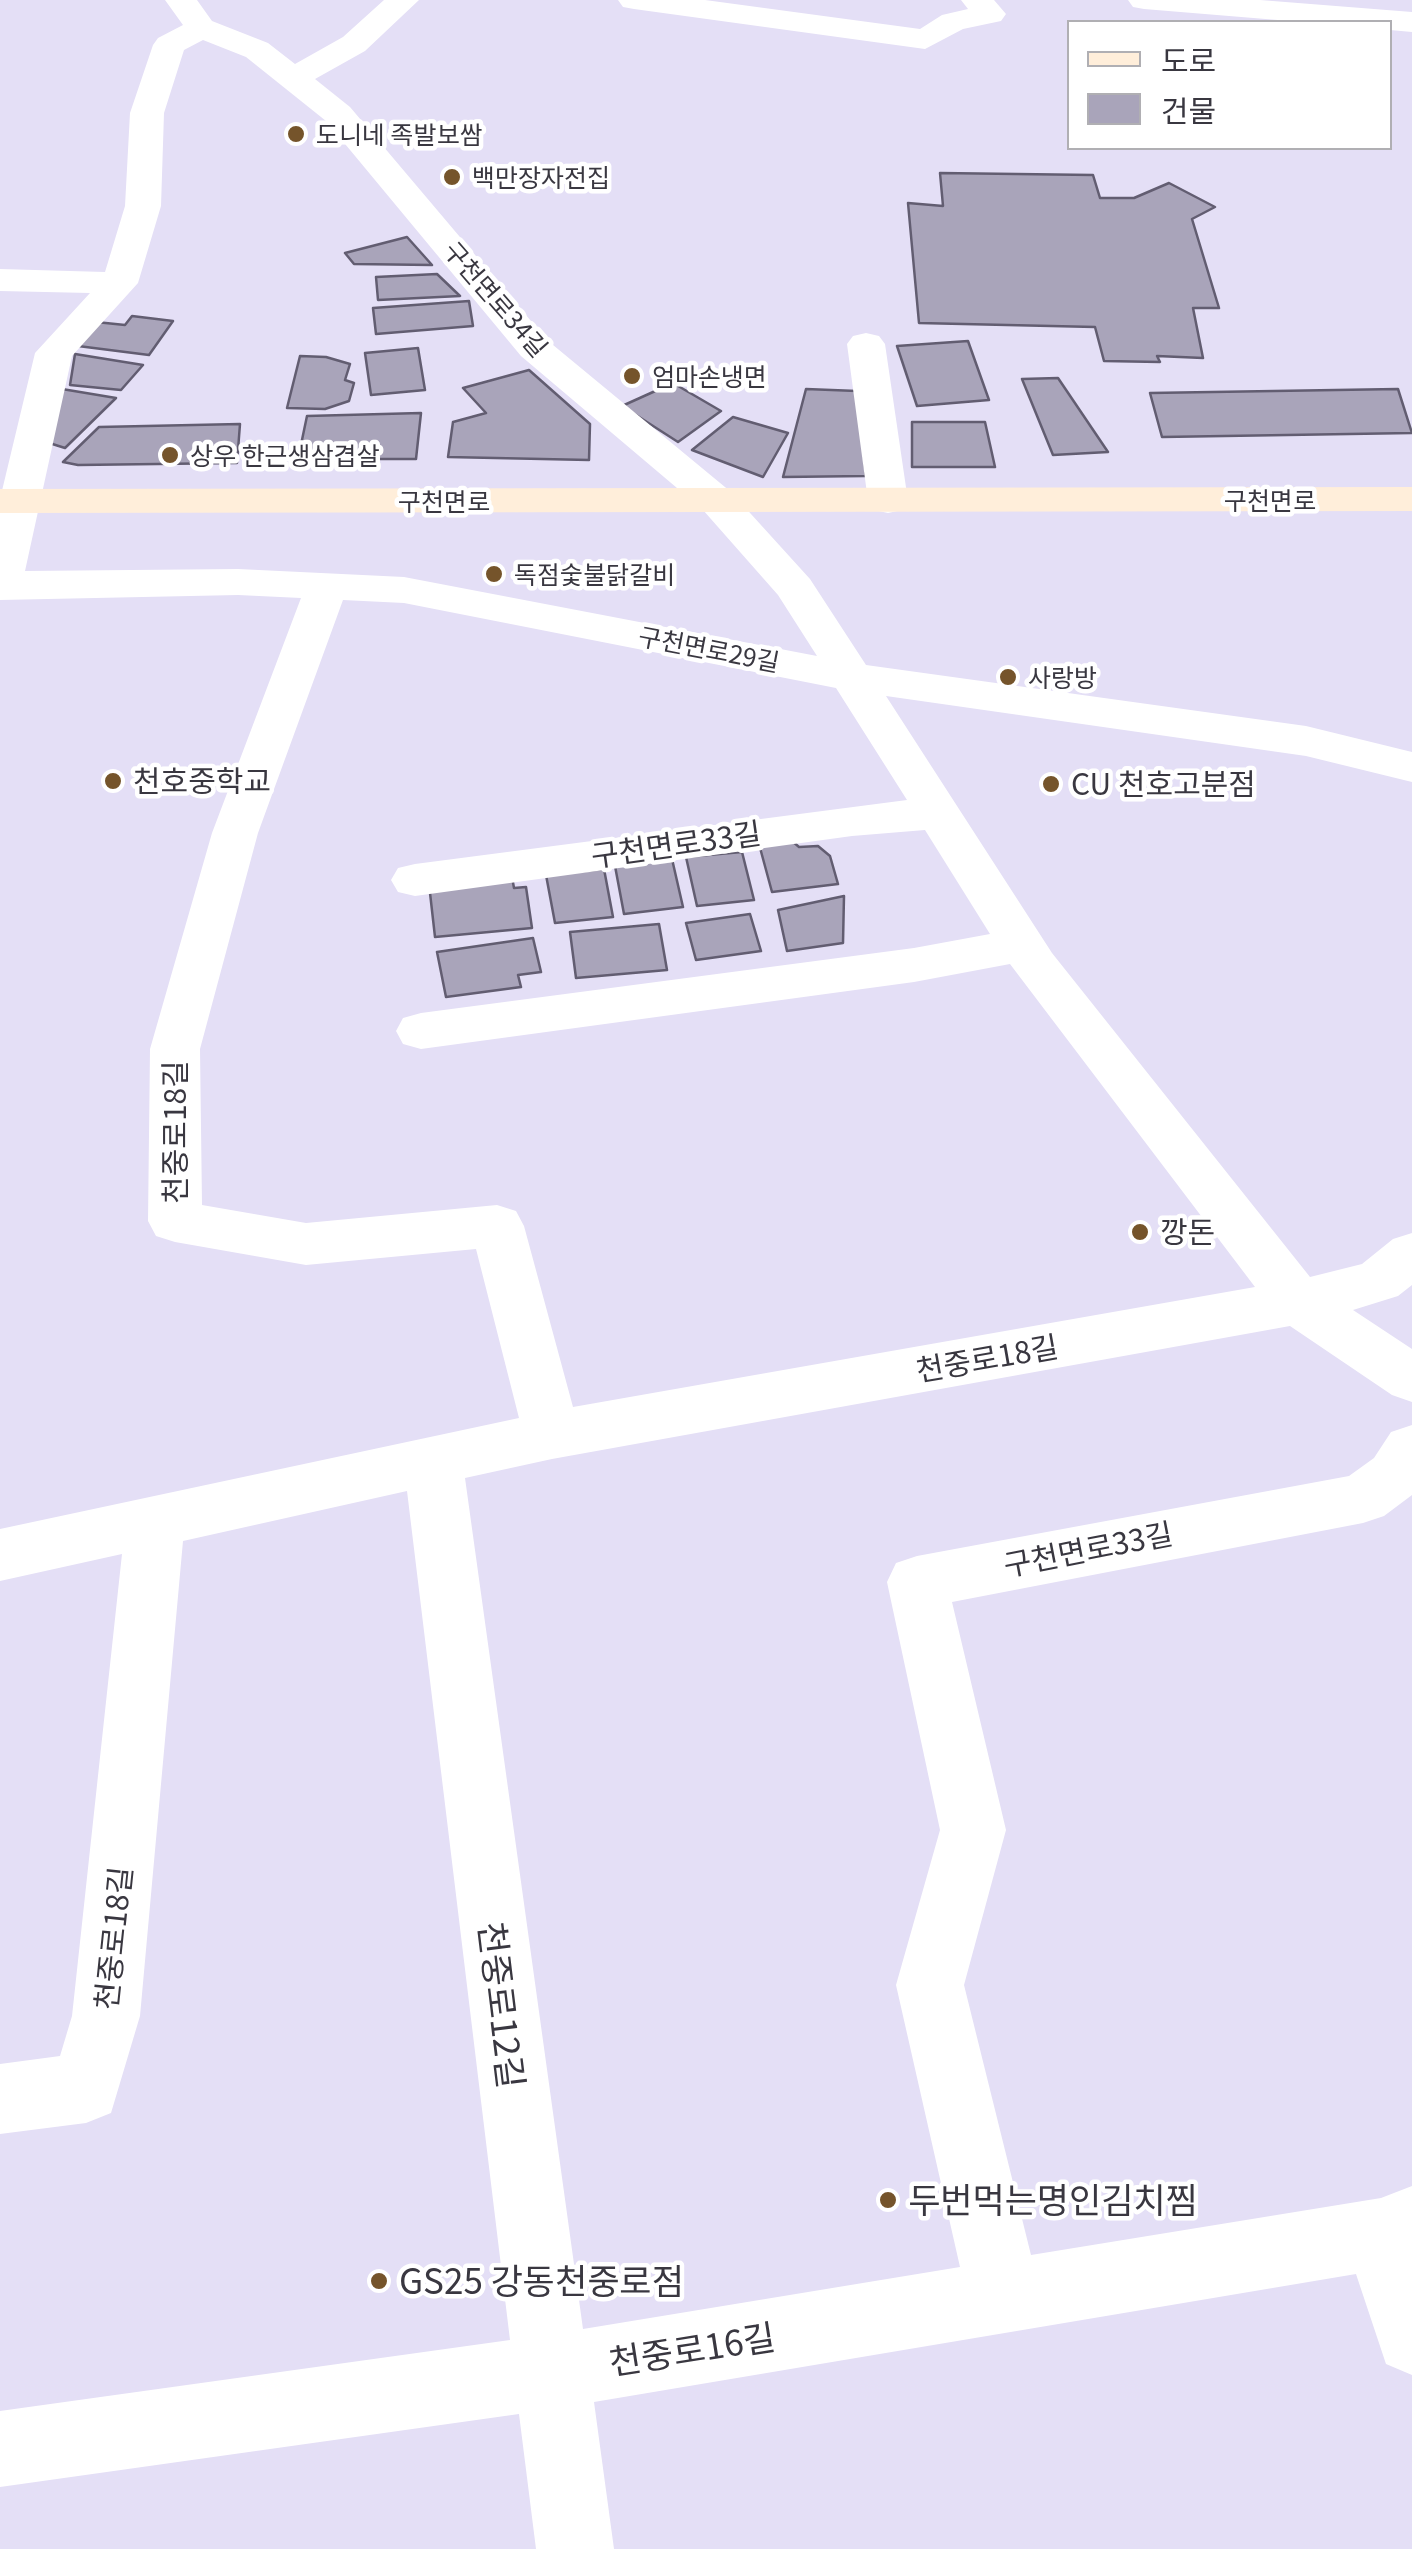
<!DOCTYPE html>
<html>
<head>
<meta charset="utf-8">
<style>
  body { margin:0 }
  #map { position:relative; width:1412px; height:2549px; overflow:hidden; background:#e4dff6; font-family:Georgia,"Noto Sans KR",serif }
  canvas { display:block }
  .legend { position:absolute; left:1067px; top:20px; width:325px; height:130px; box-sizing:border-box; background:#fff; border:2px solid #b0afb3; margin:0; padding:12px 18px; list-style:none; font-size:30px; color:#393740 }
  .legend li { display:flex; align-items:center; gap:20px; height:50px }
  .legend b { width:50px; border:2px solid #b0afb3 }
</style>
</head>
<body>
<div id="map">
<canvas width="1412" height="2549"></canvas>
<ul class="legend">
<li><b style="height:12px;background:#ffeeda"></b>도로</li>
<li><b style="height:28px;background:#a9a4ba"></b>건물</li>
</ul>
</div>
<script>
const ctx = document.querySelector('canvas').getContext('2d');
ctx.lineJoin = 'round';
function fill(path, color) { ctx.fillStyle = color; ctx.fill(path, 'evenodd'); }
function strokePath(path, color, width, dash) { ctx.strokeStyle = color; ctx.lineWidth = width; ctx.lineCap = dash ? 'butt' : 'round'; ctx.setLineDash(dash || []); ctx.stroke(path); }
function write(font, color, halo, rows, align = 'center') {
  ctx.font = font + ' Georgia,"Noto Sans KR",serif'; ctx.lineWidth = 9; ctx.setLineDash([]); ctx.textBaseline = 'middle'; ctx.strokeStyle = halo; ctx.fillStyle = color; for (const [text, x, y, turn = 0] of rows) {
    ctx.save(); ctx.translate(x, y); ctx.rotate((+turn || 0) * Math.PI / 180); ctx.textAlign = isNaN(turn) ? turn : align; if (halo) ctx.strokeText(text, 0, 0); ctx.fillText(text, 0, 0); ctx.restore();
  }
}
const building = new Path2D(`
  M940 173 1093 175 1100 198H1134L1169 183 1215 207 1192 219 1219 308H1193L1203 358 1157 356 1160 362 1104 361 1095 327 919 323 908 203 943 206Z
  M407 237 432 265 354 264 345 253Z
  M437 274 460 296 378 300 376 277Z
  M469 301 473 326 376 334 373 308Z
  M132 316 173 321 149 355 78 346 96 322 125 325Z
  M968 341 989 400 917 406 897 346Z
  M418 348 425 390 371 395 365 353Z
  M75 354 143 365 121 390 70 385Z
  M300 356 326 357 350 364 345 380 354 383 349 401 325 409 287 408Z
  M529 370 590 424 589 460 448 457 453 422 486 413 463 388Z
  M1058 378 1108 452 1053 455 1022 379Z
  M673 383 721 411 678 442 622 406Z
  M62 389 116 398 65 448 46 442Z
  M806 389 857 391 866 476 783 477Z
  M1398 389 1412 433 1162 437 1150 393Z
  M421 413 416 459H298L307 416Z
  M733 417 788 433 763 477 692 450Z
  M912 422H985L995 467H912Z
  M240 424 237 463 78 465 63 462 99 427Z
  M791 840 799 847 818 846 830 856 838 884 772 892 759 844Z
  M742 852 754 900 697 906 686 857Z
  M672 859 683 907 624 914 615 866Z
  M604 869 613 917 555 923 546 875Z
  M512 877 514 888 526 887 532 928 435 937 429 884Z
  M844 896 843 943 787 951 778 910Z
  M750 914 761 951 696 960 686 923Z
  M659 924 667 970 576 978 570 932Z
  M533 938 541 972 518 975 521 987 446 997 437 952Z`);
fill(building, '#a9a4ba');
strokePath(building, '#625d71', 2.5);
fill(new Path2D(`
  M165 0H197L212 21 268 43 295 64 343 37 384 0H419L365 51 315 79 350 107 547 340 731 492 810 579 866 665 1306 726 1412 752V782L1306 756 886 696 1052 953 1310 1277 1362 1264 1393 1239 1412 1233V1285L1398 1296 1353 1310 1412 1349V1402L1392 1395 1290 1326 552 1459 465 1478 583 2329 960 2267 896 1985 940 1830 887 1582 896 1563 917 1556 1349 1476 1374 1458 1391 1432 1412 1425V1495L1384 1516 1363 1523 952 1602 1006 1830 964 1985 1031 2255 1381 2198 1412 2186V2375L1386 2364 1356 2274 594 2402 614 2549H536L519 2414 0 2487V2411L510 2340 407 1491 183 1541 140 2016 111 2113 86 2123 0 2134V2064L60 2056 72 2016 122 1554 0 1581V1529L519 1418 476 1249 306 1265 175 1242 156 1236 148 1221 150 1049 212 833 301 598 238 595 0 600V499L35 353 90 293 0 291V269L105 272 125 206 130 113 153 45 158 38 183 25ZM203 40 246 57 326 121 521 356 703 510 778 595 817 656 404 577 238 569 25 571 72 356 138 283 161 206 164 113 184 50ZM343 600 404 603 836 688 907 800 415 864 398 868 391 880 398 892 415 896 852 836 925 830 990 934 914 948 421 1013 403 1018 396 1031 403 1044 421 1049 914 982 1010 964 1255 1287 573 1407 524 1226 516 1211 497 1205 306 1223 202 1205 200 1049 258 833Z
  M618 0H705L920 29 942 15 968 9 961 0H994L1006 14 1001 21 963 29 925 49 634 9 623 7Z
  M1128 0H1260L1412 12V32L1390 30V22H1302L1144 9 1133 7Z
  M866 333 879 336 885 344 908 501 902 510 888 513 874 510 868 501 847 344 853 336Z`), '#fff');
fill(new Path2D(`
  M1412 487V511L0 513V489Z`), '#ffeeda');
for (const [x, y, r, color] of [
  [296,134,10,"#75542b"],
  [452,177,10,"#75542b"],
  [632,376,10,"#75542b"],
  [170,455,10,"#75542b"],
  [494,574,10,"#75542b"],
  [1008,677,10,"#75542b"],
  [113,781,10,"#75542b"],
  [1051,784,10,"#75542b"],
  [1140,1232,10,"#75542b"],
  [888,2200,10,"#75542b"],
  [379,2281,10,"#75542b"]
]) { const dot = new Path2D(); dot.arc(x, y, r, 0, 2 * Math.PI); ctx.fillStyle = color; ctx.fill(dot); strokePath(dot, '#fff', 4); }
write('25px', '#393740', '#fff', [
  ["도니네 족발보쌈",316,134],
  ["백만장자전집",472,177],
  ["엄마손냉면",652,376],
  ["상우 한근생삼겹살",190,455],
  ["독점숯불닭갈비",514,574],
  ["사랑방",1028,677]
], 'left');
write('25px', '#393740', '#fff', [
  ["구천면로34길",496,299,49],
  ["구천면로",1270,500],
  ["구천면로",444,501],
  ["구천면로29길",709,649,11]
]);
write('30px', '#393740', '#fff', [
  ["천호중학교",133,781],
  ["CU 천호고분점",1071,784],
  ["깡돈",1160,1232]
], 'left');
write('30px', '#393740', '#fff', [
  ["구천면로33길",676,844,-8],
  ["천중로18길",175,1132,-90],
  ["천중로18길",987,1358,-10],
  ["구천면로33길",1088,1549,-11],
  ["천중로18길",113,1938,-84]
]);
write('35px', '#393740', '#fff', [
  ["천중로12길",502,2005,83],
  ["천중로16길",692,2349,-9]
]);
write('35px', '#393740', '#fff', [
  ["두번먹는명인김치찜",908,2200],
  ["GS25 강동천중로점",399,2281]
], 'left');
</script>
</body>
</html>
